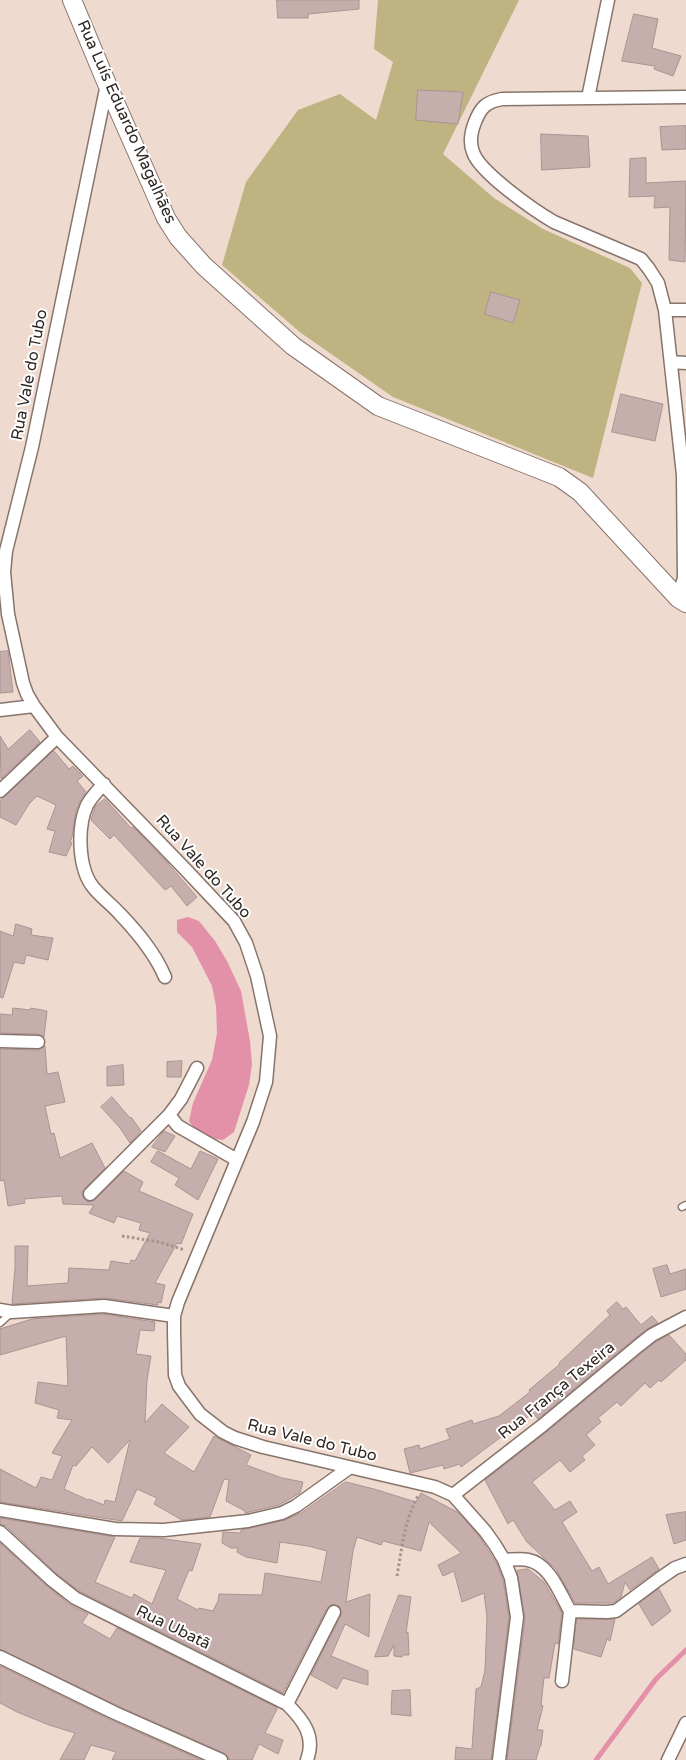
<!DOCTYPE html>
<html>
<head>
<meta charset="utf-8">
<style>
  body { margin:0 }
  canvas { display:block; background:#efdacf }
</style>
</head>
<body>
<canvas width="686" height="1760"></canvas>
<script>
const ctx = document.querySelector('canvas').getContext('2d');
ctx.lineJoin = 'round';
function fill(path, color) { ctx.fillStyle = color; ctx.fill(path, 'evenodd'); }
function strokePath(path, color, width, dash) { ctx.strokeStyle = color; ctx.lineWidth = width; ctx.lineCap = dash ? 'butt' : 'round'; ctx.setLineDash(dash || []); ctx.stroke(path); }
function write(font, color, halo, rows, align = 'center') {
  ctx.font = font + ' "Varela Round",sans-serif'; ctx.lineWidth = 4; ctx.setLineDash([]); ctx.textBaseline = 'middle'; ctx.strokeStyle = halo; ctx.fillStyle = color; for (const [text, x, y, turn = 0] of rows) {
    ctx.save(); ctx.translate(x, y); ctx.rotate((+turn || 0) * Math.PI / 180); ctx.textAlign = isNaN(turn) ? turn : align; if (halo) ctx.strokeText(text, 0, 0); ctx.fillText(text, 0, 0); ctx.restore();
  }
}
fill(new Path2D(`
  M378 0H519L443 154 494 198 543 229 630 268 642 283 593 478 393 397 301 333 222 265 246 182 298 110 340 94 376 120 393 62 374 49Z`), '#bfb481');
fill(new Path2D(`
  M188 917 199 921 215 941 227 961 241 991 250 1041 252 1064 249 1085 234 1132 223 1140C206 1138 199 1135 189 1121L193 1103 212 1060 217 1033 216 1006 212 986 192 947 177 932V920Z`), '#e390a9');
strokePath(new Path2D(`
  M596 1760 656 1679 686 1650`), '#e390a9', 5);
const building = new Path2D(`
  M277 0H359V9L308 14V18H278Z
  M634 14 658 19 652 48 681 56 673 76 654 69 655 66 622 61Z
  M418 90 463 92 458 124 416 120Z
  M686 126V149L662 150 660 127Z
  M541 134 588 136 590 167 542 170Z
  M646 158V183L686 181 685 262 669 260 670 207 654 208 655 196 629 197 630 159Z
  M491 292 520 300 513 323 485 314Z
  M621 394 663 404 655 441 612 432Z
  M8 651 13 692 0 693V652Z
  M30 730 40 742 1 779 0 736 8 749Z
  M54 751 69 769 73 766 83 776 77 781 86 792 80 801 76 811 72 837 70 842 72 843 66 856 49 852 55 831 47 829 56 805 37 796 29 804 16 825 0 817V801Z
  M105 799 131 828 133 827 165 860 197 897 187 906 171 886 165 890 114 835 110 839 91 820 95 807Z
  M16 924 32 929 31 935 53 938 48 960 26 955 24 964 14 962 3 998 0 997V931L13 936Z
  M13 1008 30 1010 31 1008 47 1011 44 1037 38 1034 0 1033V1014L12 1015Z
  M45 1046 47 1074 58 1072 65 1102 45 1106 51 1134 54 1133 60 1158 92 1143 105 1168 84 1189 82 1192 84 1199 88 1202 95 1200 124 1171 143 1182 139 1191 193 1214 181 1244 177 1243 155 1283 165 1285 161 1303 158 1302V1305L104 1298 12 1304 15 1268V1246H28L27 1286 68 1283 69 1268 109 1270 111 1261 130 1264 131 1260 135 1261 150 1233 139 1230 141 1223 117 1216 114 1223 89 1213 94 1205 63 1204 62 1196 24 1199 25 1203 8 1206 4 1180 0 1181V1049L38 1050Z
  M182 1061 181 1077H167V1062Z
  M123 1065 124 1085 107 1086V1067Z
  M112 1097 130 1118 131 1117 141 1131 130 1143 120 1128 101 1107Z
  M164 1131 175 1136 165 1152 152 1147Z
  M158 1151 191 1169 200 1151 218 1159 198 1200 175 1185 179 1178 151 1162Z
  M667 1265 670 1274 686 1269V1289L661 1297 653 1269Z
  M617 1302 623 1309 626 1307 641 1325 652 1316 658 1323 647 1329 633 1340 538 1419 533 1413 461 1467 460 1464 444 1469 443 1465 410 1473 404 1449 419 1445 420 1449 450 1439 446 1429 472 1420 473 1424 499 1416 530 1392 529 1390 560 1364 559 1363 610 1315 607 1311Z
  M104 1314 155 1322 154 1331 140 1330 136 1354 151 1356 147 1380 145 1423 162 1404 189 1427 164 1453 194 1472 214 1436 251 1455 246 1465 282 1478 303 1482 300 1493 279 1505 245 1513V1511L226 1501 229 1480 224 1479 210 1517 182 1520 154 1504 157 1498 137 1489 122 1521 0 1502V1469L36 1488 41 1477 52 1480 62 1456 52 1453 72 1420 57 1418 59 1410 35 1403 38 1382 68 1386 66 1336 0 1355V1329L32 1319ZM130 1440 115 1502 105 1500 104 1505 89 1499 88 1500 64 1489 73 1465 76 1466 92 1447 108 1463Z
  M669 1335 686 1354V1360L661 1382 659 1380 650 1388 645 1383 621 1406 617 1402 598 1418 601 1422 586 1435 595 1445 582 1456 585 1460 570 1472 560 1460 532 1482 555 1510 570 1501 577 1512 562 1522 592 1571 599 1567 608 1584 652 1557 659 1569 630 1590 625 1582 621 1597 613 1603H575L556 1569 527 1542 513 1520 508 1524 485 1480 548 1431 643 1352 656 1342Z
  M346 1482 374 1489 416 1502 421 1493 459 1513 479 1536 497 1564 503 1580 509 1617 491 1760H455L456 1747 472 1749 476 1689 481 1687 485 1670 487 1617 484 1593 462 1602 454 1571 443 1576 438 1565 461 1553 429 1522 421 1551 383 1541 381 1545 357 1537 353 1551 346 1602 370 1594 369 1637 345 1624 331 1656 368 1671V1685L343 1678 337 1689 311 1675 341 1615 340 1607 333 1604 327 1608 283 1693 79 1591 57 1574 6 1526 0 1524V1518L115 1537 95 1582 132 1598 134 1594 152 1604 166 1570 130 1562 140 1538H158L201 1544 192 1571 189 1570 177 1599 198 1610 199 1608 213 1611 218 1601 219 1594 262 1595 265 1573 321 1582 327 1551 308 1546 280 1542 277 1563 246 1557 237 1552 238 1548H231L222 1543 223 1532 241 1533V1530L285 1520 301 1513Z
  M686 1512V1540L674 1544 666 1515Z
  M0 1543 47 1586 70 1605 88 1614 82 1623 110 1639 117 1628 276 1707 277 1709 265 1733 283 1740 278 1754 259 1744 252 1760H229L228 1756 224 1753 118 1706 0 1649Z
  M528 1569 544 1582 562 1613 558 1644 555 1643 549 1678H544L541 1705 543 1706 537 1730H543L541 1746H540L536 1760H507L525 1618 517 1571Z
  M659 1589 671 1611 652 1626 639 1604Z
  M399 1595 411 1597 406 1633 408 1632 409 1655H403L402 1657 394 1656V1645L388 1656 375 1657Z
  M577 1619H615L610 1641 607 1639 601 1657 574 1649Z
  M0 1666 111 1720 201 1760H112L116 1752 91 1745 84 1760H60L75 1733 49 1725 17 1712 0 1703Z
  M410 1690 411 1716 391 1714 392 1691Z`);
fill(building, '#c6aeac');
strokePath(building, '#aa9391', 1);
const service = new Path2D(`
  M682 1207 686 1205
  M0 1323 11 1313`);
const minor = new Path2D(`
  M107 84 32 447 6 551 4 572 8 614 23 683 27 694 34 706 57 737 185 869 234 921 246 943 257 976 270 1036 266 1082 253 1122 178 1302 174 1316V1331L175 1375 179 1386 200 1414 223 1432 235 1438 263 1447 435 1487 453 1495 485 1531 495 1545 504 1560 511 1578 517 1617 499 1760
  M588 98 608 0
  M665 310H686
  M671 362 686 363
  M678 598 684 578 683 475 665 310 658 283 649 269 641 259 554 222C535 211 479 172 473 152 469 142 471 132 475 122 481 107 486 102 502 99L686 97
  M0 710 34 706
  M104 784C98 790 91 798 87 805 77 827 78 868 93 887 101 897 112 905 120 914 138 933 155 953 165 977
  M0 791 57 737
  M0 1041 38 1042
  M169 1115 178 1126 237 1160
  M90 1194 169 1115 181 1099 197 1068
  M0 1310 12 1312 104 1306 174 1316
  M453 1495 543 1425 638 1346 652 1335 686 1317
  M0 1510 115 1529 164 1530 248 1521 282 1513 296 1506 349 1468
  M0 1532 52 1580 75 1598 287 1704C303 1720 316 1736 307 1760
  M504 1560C511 1560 521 1558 528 1560 550 1564 560 1594 570 1611L607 1612 616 1611 659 1579 675 1568 686 1564
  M0 1657 115 1713 221 1760
  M562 1681 570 1611
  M287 1704 334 1612
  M668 1760 686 1723`);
const secondary = new Path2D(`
  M72 0 107 84 166 218 178 237 204 266 293 346 378 406 559 477 580 492 678 598 686 603`);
strokePath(service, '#87746b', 9);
strokePath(minor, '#87746b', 15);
strokePath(secondary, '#87746b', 20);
strokePath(new Path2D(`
  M122 1236 159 1242 185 1250
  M397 1576C402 1548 404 1521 418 1496`), '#a4948c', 3, [2.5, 2.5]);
strokePath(service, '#fff', 6);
strokePath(minor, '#fff', 12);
strokePath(secondary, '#fff', 18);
write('16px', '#2f2723', '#fff', [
  ["Rua Luís Eduardo Magalhães",126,122,66],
  ["Rua Vale do Tubo",30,375,-79],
  ["Rua Vale do Tubo",203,867,48],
  ["Rua França Texeira",557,1391,-39],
  ["Rua Vale do Tubo",312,1441,14],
  ["Rua Ubatã",173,1628,26]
]);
</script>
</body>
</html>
